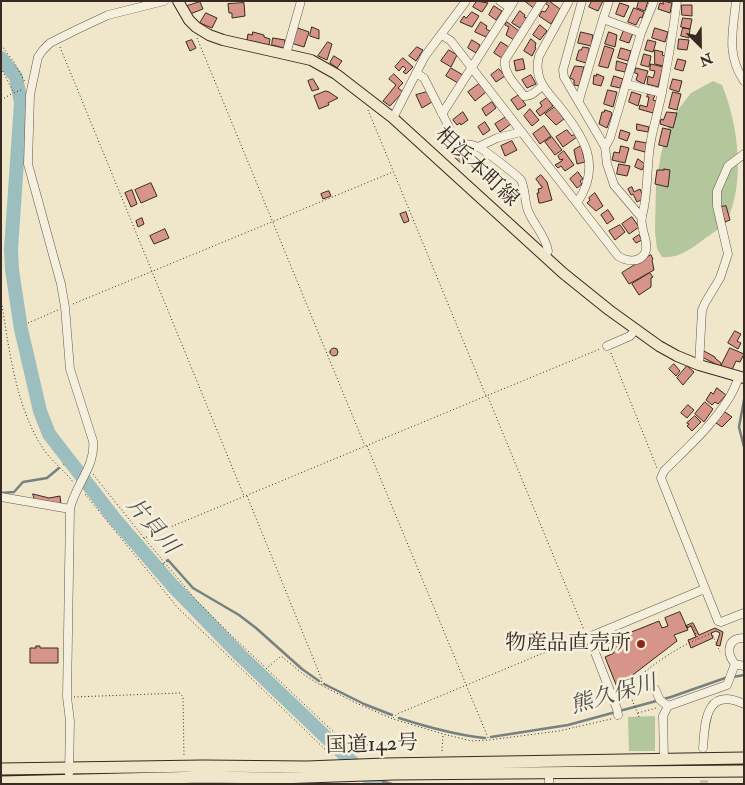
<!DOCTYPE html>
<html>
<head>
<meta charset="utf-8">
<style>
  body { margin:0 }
  #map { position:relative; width:745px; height:785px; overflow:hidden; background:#f0e6ca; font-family:"IM FELL Double Pica",serif }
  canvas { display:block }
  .frame { position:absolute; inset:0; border:2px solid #382922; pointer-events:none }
  .north { position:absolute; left:675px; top:20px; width:50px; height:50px; -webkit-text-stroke:4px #f5efdd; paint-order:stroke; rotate:157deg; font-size:14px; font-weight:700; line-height:20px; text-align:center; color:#382922 }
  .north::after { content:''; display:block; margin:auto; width:18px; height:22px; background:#382922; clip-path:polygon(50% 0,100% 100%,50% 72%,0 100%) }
</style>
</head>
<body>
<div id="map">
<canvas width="745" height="785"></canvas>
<div class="frame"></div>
<div class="north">N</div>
</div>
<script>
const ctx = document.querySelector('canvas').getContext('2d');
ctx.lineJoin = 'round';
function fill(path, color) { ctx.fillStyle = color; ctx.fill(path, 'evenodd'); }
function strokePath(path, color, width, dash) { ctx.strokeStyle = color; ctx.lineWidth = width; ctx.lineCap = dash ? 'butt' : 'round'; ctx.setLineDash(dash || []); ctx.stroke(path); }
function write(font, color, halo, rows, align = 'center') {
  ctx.font = font + ' "IM FELL Double Pica","Noto Serif JP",serif'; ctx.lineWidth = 5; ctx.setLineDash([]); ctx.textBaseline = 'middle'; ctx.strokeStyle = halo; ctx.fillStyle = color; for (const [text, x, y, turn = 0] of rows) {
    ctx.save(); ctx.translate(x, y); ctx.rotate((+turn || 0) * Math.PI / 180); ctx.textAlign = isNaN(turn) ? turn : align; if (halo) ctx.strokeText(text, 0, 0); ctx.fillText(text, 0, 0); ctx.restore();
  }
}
fill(new Path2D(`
  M713 81 722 85C739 127 745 182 727 221 721 229 710 234 703 240 691 249 677 259 662 257L657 249 655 232 656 185 661 154 670 120 691 93Z
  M655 716V751H629L628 717Z`), '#b3c69c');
strokePath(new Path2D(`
  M744 400 739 427 744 447
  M64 464 69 462
  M1 493 14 492 23 482 47 478 59 468
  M167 561 168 560 193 588 239 615 256 628 302 669 319 681
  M158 568 163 564
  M733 677 744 675
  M324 684 364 704 392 715
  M399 718C427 727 455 735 485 738
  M491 737 568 725 671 697 728 677
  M377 780 392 784`), '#758280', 2.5);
strokePath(new Path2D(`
  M1 58 16 77 21 103 11 249 12 270 21 329 40 411 49 434 114 518 172 585 240 655 375 784`), '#9dbebf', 14);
const building = new Path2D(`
  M477 1 488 3 482 12 473 7Z
  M525 1H538L534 8Z
  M549 1 560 9 551 24 539 16 542 11 545 12 549 6 546 4Z
  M592 1H603L598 11 589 7Z
  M639 1H648L645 11 637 8Z
  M663 1 672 3 670 13 658 9 660 3 663 4Z
  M200 2 203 9 190 14 187 6Z
  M244 3 245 16 232 18V13H229L228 4Z
  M620 3 629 6 624 17 616 14Z
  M682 5H692V16L682 15Z
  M494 6 502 11 496 20 489 15Z
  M634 8 644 12 642 18 640 17 636 25 628 22Z
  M520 11 525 15 524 17 527 18 520 28 512 23Z
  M472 12 479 16 472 27 460 22 464 16 466 18Z
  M206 13 217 18 212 28 200 23Z
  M683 18 692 19 690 29 681 27Z
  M481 22 487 26 486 29 490 31 486 37 475 32Z
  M507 22 519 31 514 40 506 35 509 27 505 25Z
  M540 25 547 31 540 40 533 35Z
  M295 27 309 32 304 47 291 43Z
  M312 27 319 30V39L310 36Z
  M655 28 668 32 665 42 652 38Z
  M683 28 690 29 689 38 681 36Z
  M624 30 633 33 629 43 620 40Z
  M253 32 264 35V37L270 39 269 45 247 40 248 34 252 35Z
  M581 32 593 35 591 46 578 43Z
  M609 32 617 35 615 47 605 44Z
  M273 38 285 40 284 48 272 45Z
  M531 39 536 43 535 47 536 48 532 56 524 51Z
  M679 39 689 40 687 50 678 49Z
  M192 40 196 48 190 51 186 42Z
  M472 40 480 45 476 53 468 48Z
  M648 40 656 42 653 52 645 50Z
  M328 42 332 44 327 60 318 56Z
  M501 42 509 47 502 58 494 53Z
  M605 46 614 49 608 68 599 66Z
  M417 47 423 50 416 61 409 56Z
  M583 47 589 48V51L586 63 576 60 579 50H581Z
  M621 48 631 51 628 61 618 58Z
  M449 50 457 55 451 67 441 61Z
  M655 50 663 52 662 55 665 56 663 66 655 64Z
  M644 54 651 56 649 67 641 65Z
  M334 56 342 61 337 68 330 63Z
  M403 58 413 67 406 74 403 72 406 69 403 66 399 71 395 67Z
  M523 59 525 69 516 71 514 61Z
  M678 59 686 61 683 71 675 69Z
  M617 61 627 64 625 72 616 70Z
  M651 64 663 67 658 87 647 84 648 76 653 78 655 71 650 70Z
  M575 66 584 67 579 86 574 85V80L570 78Z
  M451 68 463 75 458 83 446 76Z
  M636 68 648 71 644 84 636 80 638 74 635 73Z
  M499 69 505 76 496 82 491 75Z
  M394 74 403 83 398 88 403 92 390 106 383 101 396 85 389 79Z
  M597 74 604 77 601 86 593 84 594 75 596 76Z
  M531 75 536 84 527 88 522 80Z
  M614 76 623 79 620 88 611 86Z
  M313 79 319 89 312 91 308 81Z
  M673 79 682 81 679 92 670 89Z
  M479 84 486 92 475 101 468 92Z
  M608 90 617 92 613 107 604 104Z
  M326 91 329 92 338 98 328 103 329 105 319 109 314 96Z
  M427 92 432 102 422 108 416 95Z
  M632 92 641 95 638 106 629 102Z
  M673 92 681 94 677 110 669 108Z
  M648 94 655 95 653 100 656 101 653 113 639 109 640 105 647 107 649 97H647Z
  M519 95 526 105 518 110 511 100Z
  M547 98 553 106 540 116 536 111 542 106 540 103Z
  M492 102 496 108 486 116 482 109Z
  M555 107 564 119 556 125 545 114Z
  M530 109 539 120 532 126 524 116Z
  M605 110 611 112 612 114 607 128 599 124 602 112H604Z
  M463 112 468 120 461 125 460 123 457 125 453 120Z
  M667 112 677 113 673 128 660 124 661 119 663 120Z
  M506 117 511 124 500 132 495 124Z
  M485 122 490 130 483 135 478 127Z
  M637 124 649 127 648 132 637 130Z
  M544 126 551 136 540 144 533 134Z
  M663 128 671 130 667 147 659 145Z
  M445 129 450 140 443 143 439 133Z
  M567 130 572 136 575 134 577 137 563 147 556 137Z
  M621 130 630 133 627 141 619 138Z
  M552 137 562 150 555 155 545 142Z
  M512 141 517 150 505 156 501 146Z
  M636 141 647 143 645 152 634 149Z
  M581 146 585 162 577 164 574 150Z
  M621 146 629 148 625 163 612 160 614 152 619 153Z
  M461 147 471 156 463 165 453 156Z
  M564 151 574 165 565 171 561 166 558 168 555 165 562 161 563 159 560 160 558 156Z
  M638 159 645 164 642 170 635 167Z
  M619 164 630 166 627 176 617 174Z
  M664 169 670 170 668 187 655 184 657 170H664Z
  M578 172 583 179 580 181 582 184 577 188 570 179Z
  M541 175 547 182 552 200 541 203H539L537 193H539L538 189 542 188V186H541L536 179Z
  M151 183 157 196 141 203 135 190Z
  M632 187 634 192 640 189 643 196H641L643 199 637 202 633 194 631 195 628 189Z
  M132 190 137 204 131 207 125 193Z
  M329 191 331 196 323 199 321 194Z
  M595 193 603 206 596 211 587 203 590 200 589 198Z
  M726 206 730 220 725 222 721 207Z
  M608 210 614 219 607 224 601 215Z
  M406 212 409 221 404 223 400 214Z
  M632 217 639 227 629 234 622 224Z
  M142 218 144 224 138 227 136 221Z
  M620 225 625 232 615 240 609 231Z
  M165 229 169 238 154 244 150 236Z
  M639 235 642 240 636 243 633 239Z
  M651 255 653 259 652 260 654 270 629 284 622 273Z
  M650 273 653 277 651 278V287L639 295 632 284Z
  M735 331 741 334 737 341 741 343 738 349 728 343Z
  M730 348 744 354 740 362 736 361 731 372 702 357 704 351 715 357V358L721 363V365Z
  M330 352a4 4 0 1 1 8 0a4 4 0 1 1-8 0Z
  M674 364 680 371 676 376 669 369Z
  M687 366 694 372 683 385 677 378Z
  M717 388 726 395 718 404 715 402 712 405 706 400 711 392 713 394Z
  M705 402 713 409 704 422 695 414Z
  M688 405 694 410 687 418 681 413Z
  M725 412 732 417 722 427 716 423Z
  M695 416 701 422 692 431 687 426 689 424 687 423Z
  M33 494 49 498 60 496 61 504 35 500Z
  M680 612 688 630 674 635 677 641 617 687 605 657 614 653 609 641 659 621 662 628 668 626 665 618Z
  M693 623 699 635 715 628 723 632 720 646 716 645 720 633 716 631 711 633 713 638 691 648 688 640 696 637 691 626 687 628 686 626Z
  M36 646H40V648H58V663H30V648H36Z`);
fill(building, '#d69588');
strokePath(building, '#382922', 1);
strokePath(new Path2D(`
  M704 768V784`), '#cbc0a8', 8, [8, 4]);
const minor = new Path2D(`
  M500 1 510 8
  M542 1 505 60C503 74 517 86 524 96 532 97 537 90 542 86
  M569 1 539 56C533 79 546 90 560 107 585 138 602 166 577 203
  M582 1 563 70 564 77 605 147 607 164 614 185 642 218
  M736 1C733 32 726 54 744 81
  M603 19 641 33
  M442 35 451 41 618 256C626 261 639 264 645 253 650 242 639 228 642 216 649 191 646 165 651 140 654 124 659 108 662 92 668 62 673 32 677 1
  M286 54 301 1
  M416 73 424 78 454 137C464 148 468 142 478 147 482 148 519 177 521 180 526 190 524 203 529 213 535 226 546 237 548 251L545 256
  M626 84 662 93
  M579 100 603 19 609 1
  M442 114 514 1
  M393 118 425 56 466 1
  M478 147 497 138 521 132
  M605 147 610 138 641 33 654 1
  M607 346 630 336 636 329
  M699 365 702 310 705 303 720 278 728 254 717 206V191L728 166 744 154
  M739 377C736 384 733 392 729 398 712 426 686 449 664 471L661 478 718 621 721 622 744 613
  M1 497 70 509
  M744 638C727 638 726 653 735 664L744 666
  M655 689 660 700 668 706
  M618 715 617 709 589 637 702 590 705 591
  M703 748C705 721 706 686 744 704
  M664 760 663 716 668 706 727 685 735 664
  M549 772V784
  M69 773 70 721 67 697 70 509C75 485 96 466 93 441L70 369 65 307 61 284 28 164 30 95 38 57 43 50 50 43 78 29 108 15 164 1`);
const major = new Path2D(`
  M178 1 189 20 196 27 209 35 223 40 311 60 336 74 393 118 563 273 609 310 659 346 677 356 699 365 744 378`);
const highway = new Path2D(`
  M1 769 203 766 307 767 385 764 744 758
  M1 782 204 777 278 778 394 774 744 771`);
strokePath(minor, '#66584c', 9);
strokePath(major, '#382922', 12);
strokePath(highway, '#382922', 13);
strokePath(new Path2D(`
  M197 38 365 446
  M1 45 14 62 25 82
  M60 47 244 496
  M1 68 14 93 23 89
  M1 100 13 93
  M368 110 486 396 600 349
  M1 299C9 348 15 404 42 447 50 460 64 470 73 482
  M73 304 393 172
  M28 323 58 310
  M611 353 657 468
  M367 446 489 740
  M93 474 144 538 486 396 488 397 584 630
  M85 494 178 608 332 756
  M247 496 322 680 321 685
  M144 538 196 600 230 634 341 739 368 745 379 750 384 754
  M687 627 692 625 698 639 712 633 720 652
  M266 669 281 656 303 674 317 683 356 703 393 719 443 734 472 741 489 740 559 731 611 719
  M643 674 648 686
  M653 675 656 682
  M74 697 180 693 183 697 184 757
  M638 713 656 708
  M639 717 627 687C648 668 672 650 698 639
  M393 718 397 714 582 637
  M442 751 443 735`), '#382922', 1, [1, 2.5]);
strokePath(minor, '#f5efdd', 8);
strokePath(major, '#f0e6ca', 10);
strokePath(highway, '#f0e6ca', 11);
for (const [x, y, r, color] of [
  [641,644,5,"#8f2418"]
]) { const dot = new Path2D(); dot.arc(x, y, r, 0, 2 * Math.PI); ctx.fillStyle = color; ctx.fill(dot); strokePath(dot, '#f5efdd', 2); }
write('21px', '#382922', '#f5efdd', [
  ["相浜本町線",476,168,43],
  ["国道142号",372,746,-2]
]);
write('21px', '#382922', '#f5efdd', [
  ["物産品直売所",631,644]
], 'right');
write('italic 22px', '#514e49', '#f5efdd', [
  ["片貝川",151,527,49],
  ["熊久保川",614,696,-16]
]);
</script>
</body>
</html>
